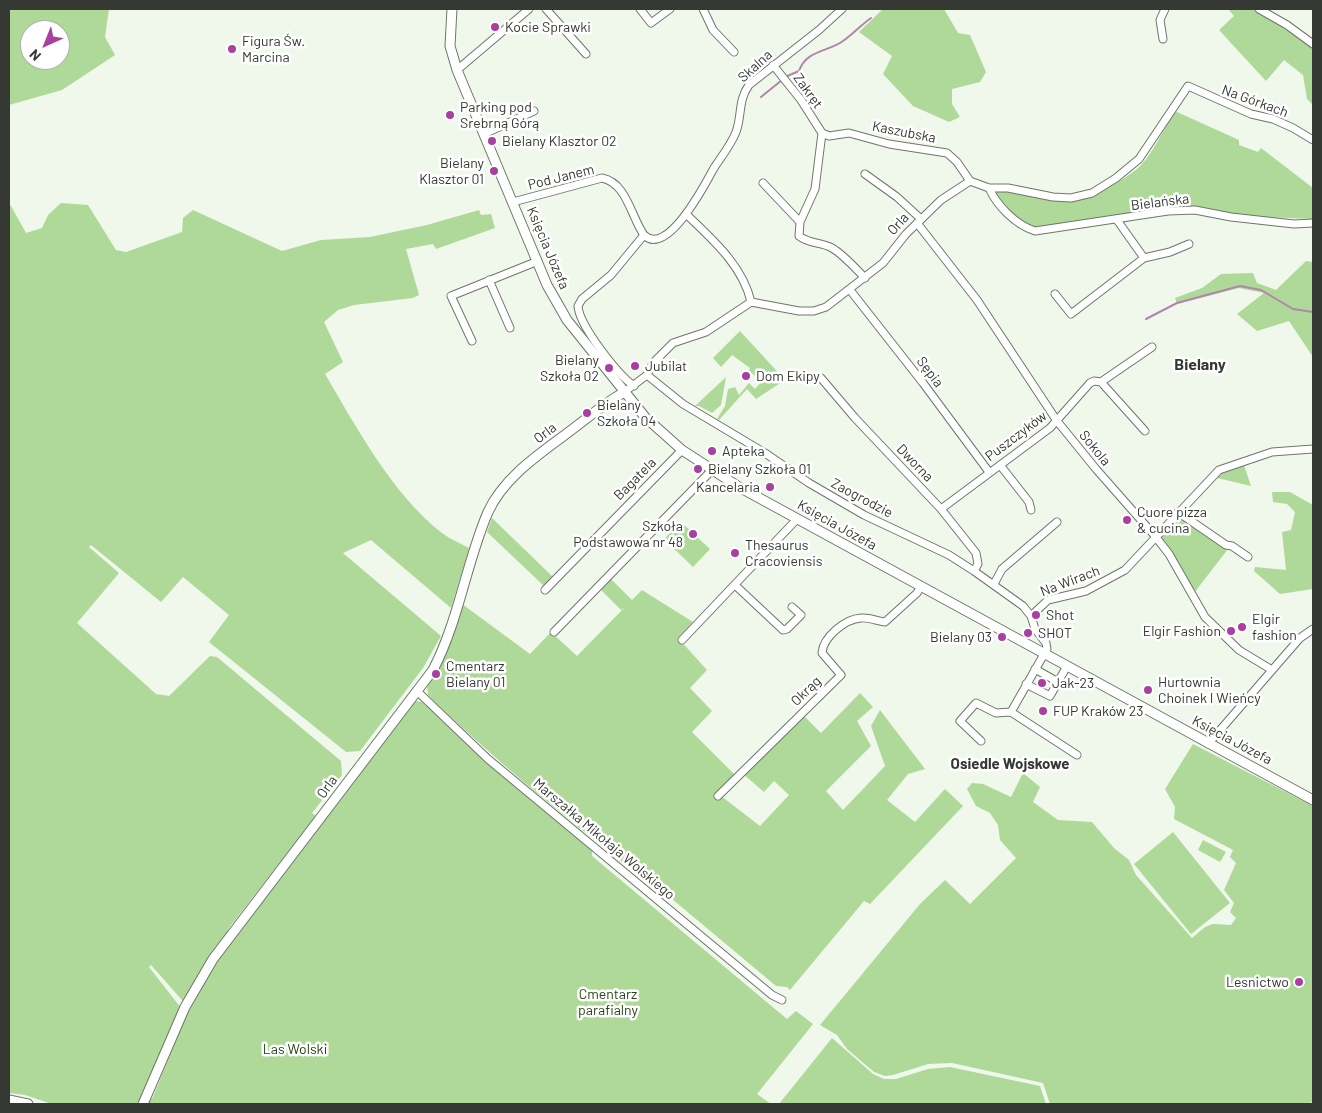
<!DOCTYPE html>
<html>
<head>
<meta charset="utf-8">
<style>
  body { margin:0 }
  #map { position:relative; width:1322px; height:1113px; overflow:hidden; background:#eff8eb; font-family:Barlow,sans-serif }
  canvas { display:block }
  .frame { position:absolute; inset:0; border:10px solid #353833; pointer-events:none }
  .north { position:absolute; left:20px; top:20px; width:50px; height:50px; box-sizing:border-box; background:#fff; border:1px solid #aeafad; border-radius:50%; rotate:224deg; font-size:14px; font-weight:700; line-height:20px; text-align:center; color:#353833 }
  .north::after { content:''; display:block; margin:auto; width:18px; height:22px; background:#a83fa1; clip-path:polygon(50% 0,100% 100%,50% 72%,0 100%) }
</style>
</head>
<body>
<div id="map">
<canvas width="1322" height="1113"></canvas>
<div class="frame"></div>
<div class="north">N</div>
</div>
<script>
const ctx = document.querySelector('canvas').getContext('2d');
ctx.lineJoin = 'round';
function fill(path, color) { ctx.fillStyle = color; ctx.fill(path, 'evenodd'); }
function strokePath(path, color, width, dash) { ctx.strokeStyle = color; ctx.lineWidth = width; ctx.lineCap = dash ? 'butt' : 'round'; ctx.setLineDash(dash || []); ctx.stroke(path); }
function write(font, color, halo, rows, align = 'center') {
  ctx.font = font + ' Barlow,sans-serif'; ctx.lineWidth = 5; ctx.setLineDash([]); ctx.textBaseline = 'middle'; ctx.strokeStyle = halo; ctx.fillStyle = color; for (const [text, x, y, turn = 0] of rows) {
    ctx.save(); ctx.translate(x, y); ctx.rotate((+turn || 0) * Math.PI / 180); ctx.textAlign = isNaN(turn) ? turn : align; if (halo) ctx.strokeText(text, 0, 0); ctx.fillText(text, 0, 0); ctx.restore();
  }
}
fill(new Path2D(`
  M9 9H109L105 37 115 55 62 90 9 105ZM30 30H60V60H30Z
  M883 9H944L958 33 970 35 986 72 980 82 952 89V104L960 117 949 122 913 106 883 74 892 56 859 32Z
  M1228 9H1255L1313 48V105L1307 99 1303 75 1284 60 1266 81 1219 30 1234 16Z
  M1177 112 1239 140V145L1258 152 1261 148 1313 188V219L1242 216 1195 207 1036 228 1018 220 996 195 997 191C1021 191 1044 198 1069 200 1087 201 1131 177 1142 164 1152 153 1159 138 1167 125L1166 121 1169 115Z
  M61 203 88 205 116 250 126 252 182 232 183 218 193 210 282 251 321 240 370 237 427 225 479 210 481 215 491 214 495 228 436 249 433 244 406 249 419 295 413 298 354 305 338 310 324 322 343 362 325 374C357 428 392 494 442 533 450 539 460 543 469 548L451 608 371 540 343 553 441 636 423 668 360 751 346 752 209 642 229 615 183 577 161 602 91 545 89 547 119 573 77 623 156 694 169 696 210 656 217 657 341 761 342 775 312 813 316 816 228 929 235 934 415 701 422 702 472 749 592 850V856L787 1019 796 1011 813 1024 757 1094 771 1104H147L153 1097 189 1008 151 965 149 967 181 1008 145 1094 138 1104H52L25 1095 9 1093V205L11 206 26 233 42 228 48 215Z
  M1306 261 1313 262V357L1289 321 1257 331 1237 314 1264 293 1239 288 1177 304 1175 298 1202 288 1221 274 1253 273 1257 283 1276 290Z
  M740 331 785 380 756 399 747 389 719 420 717 419 725 406 728 389 735 387 739 395 749 383 755 389 761 382 749 370 750 368 732 355 721 367 713 358Z
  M726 377 721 405 712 413 699 406H695Z
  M1243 462 1251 486 1213 477 1220 472Z
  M1272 492H1290L1313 505V589L1280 594 1254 571 1255 567 1286 570 1282 532 1291 530 1295 512 1287 504 1273 502Z
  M1182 517 1228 549 1194 593 1160 536 1176 518Z
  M492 518 554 578 545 587 487 532Z
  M681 522 710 549 693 567 664 539Z
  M611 579 632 600 642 590 693 622 678 638 707 670 690 688 712 711 692 732 736 776 715 798 721 796 760 826 789 795 774 781 764 792 742 773 802 714 821 733 860 693 873 707 857 721 871 746 826 791 843 810 885 766 871 726 880 710 925 769 908 774 887 800 915 822 945 789 963 806 870 904 864 901 790 990 787 987 776 986 641 873H636C564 816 493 759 428 695L427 685 443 658 462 604 530 654 551 632 577 656 625 607 621 610 601 590Z
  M1193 744 1313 806V1102L1304 1104H1050L1043 1083 952 1063 928 1064 893 1075 885 1076 874 1072 847 1049 837 1035 820 1025 920 904 945 880 970 904 1016 858 1000 840 998 825 990 813 976 806 967 789 972 783 983 784 1011 797 1023 773 1040 787 1033 802 1058 820 1092 822 1114 848 1129 860 1136 875 1192 938 1205 927 1213 924 1231 925 1236 918 1230 912 1234 903 1224 890 1236 863 1230 857 1233 850 1174 819 1175 807 1165 789Z
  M1173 832 1230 903 1191 934 1134 864Z
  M1203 840 1226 852 1220 862 1198 850Z
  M832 1038 873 1074 884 1079H896L928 1069 950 1067 1040 1086 1046 1104H779Z`), '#aed999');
strokePath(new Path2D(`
  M785 77 799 71C806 50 828 52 843 41 853 34 861 25 871 18
  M761 97 782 80
  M1146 319 1177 303 1240 286 1261 290 1293 309 1313 312`), '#b286ab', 2);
const minor = new Path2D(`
  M546 9 586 54
  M640 9 651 23 670 9
  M703 9 713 30 734 52
  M1259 9 1287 25 1313 44
  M1163 39 1160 20 1165 9
  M773 65 801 100 822 133
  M457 70 529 9
  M822 133 815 189 800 222 799 236C809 244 821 242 832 248 844 255 855 268 865 278
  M822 133 829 136 849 133 889 144 947 153 957 162 970 181
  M484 134 534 111
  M865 174 897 197 921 219
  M970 181 989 188H1008L1053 197 1071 198 1092 193 1116 178 1139 159 1188 86 1251 114 1273 119 1293 128 1313 140
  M763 183 800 222
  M989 188C997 206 1016 225 1035 231L1168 211 1195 210 1231 217 1294 224 1313 223
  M513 202 602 178C627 183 631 217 644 235 667 258 706 183 714 168 721 157 731 145 736 132 742 116 738 100 749 85L819 30 842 9
  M687 215C713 240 743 266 751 302
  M1117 220 1144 258
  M917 223 977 300 1057 421 1096 469 1155 536 1169 554 1205 617 1239 650 1272 670
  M489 280 510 328
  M850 290 923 383 989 472
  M1055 294 1071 314 1144 258 1170 252 1189 244
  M472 341 451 296 538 261
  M647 375 683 404 765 453 809 483 864 515 949 555 974 571 1023 606 1031 616 1035 629 1046 643 1047 649 1011 712 996 713 976 703 960 721 981 741
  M821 378 855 418 941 509 976 553 978 564 974 571
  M1101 382 1145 431
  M1101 382 1152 347
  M634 386C617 374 579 325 578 306L582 299 611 275 644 235
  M623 393 647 375 653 363 673 343 706 332 751 302 799 311H814L826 307 883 263 906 234 941 200 970 181
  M1000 465 1029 502 1031 510
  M941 509 1050 428 1090 383 1094 381 1101 382
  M1178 512 1226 545 1232 546 1248 557
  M994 584 1002 569 1057 522
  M735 585 783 630 787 629 801 615 792 607
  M545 590 682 450
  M1031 616 1048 600 1086 591 1125 570 1219 470 1272 452 1313 449
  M554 632 711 471
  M682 640 797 519
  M1035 669 1058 682 1067 666
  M1026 684 1050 696 1058 682
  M417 691 488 759 772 995 782 1000
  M1011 712 1077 755
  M1208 744 1300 638 1313 629
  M718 796 841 675 822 653C823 637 845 619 861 618 869 617 877 621 885 622L917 593 921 586`);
const tertiary = new Path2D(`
  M452 9 450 46 457 70 547 285 567 320 645 417 682 450 739 487 1313 800
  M9 1100 28 1104
  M143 1104 185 1007 213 959 433 670C459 620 466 563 488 512 505 475 543 452 574 428 590 416 606 402 623 393`);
strokePath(minor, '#6e766a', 9);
strokePath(tertiary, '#6e766a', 11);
strokePath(minor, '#fff', 7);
strokePath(tertiary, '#fff', 9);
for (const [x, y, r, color] of [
  [495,27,5,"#a83fa1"],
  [232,49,5,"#a83fa1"],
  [450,115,5,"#a83fa1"],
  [492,141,5,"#a83fa1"],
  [494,171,5,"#a83fa1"],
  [635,366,5,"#a83fa1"],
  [609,368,5,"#a83fa1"],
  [746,376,5,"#a83fa1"],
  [587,413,5,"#a83fa1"],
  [712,451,5,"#a83fa1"],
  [698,469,5,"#a83fa1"],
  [770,487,5,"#a83fa1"],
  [1127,520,5,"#a83fa1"],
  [693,534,5,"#a83fa1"],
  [735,553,5,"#a83fa1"],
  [1036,615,5,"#a83fa1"],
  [1242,627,5,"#a83fa1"],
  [1231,631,5,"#a83fa1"],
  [1028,633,5,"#a83fa1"],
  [1002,637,5,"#a83fa1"],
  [436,674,5,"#a83fa1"],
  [1042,683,5,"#a83fa1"],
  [1148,690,5,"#a83fa1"],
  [1043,711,5,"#a83fa1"],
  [1299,982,5,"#a83fa1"]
]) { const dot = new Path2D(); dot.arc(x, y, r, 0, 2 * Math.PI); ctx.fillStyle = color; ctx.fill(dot); strokePath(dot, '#fff', 2); }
write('14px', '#353833', '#fff', [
  ["Kocie Sprawki",505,27],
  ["Figura Św.",242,41],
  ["Marcina",242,57],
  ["Parking pod",460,107],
  ["Srebrną Górą",460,123],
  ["Bielany Klasztor 02",502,141],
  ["Bielany",484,163,"right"],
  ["Klasztor 01",484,179,"right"],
  ["Bielany",599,360,"right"],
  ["Szkoła 02",599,376,"right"],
  ["Jubilat",645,366],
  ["Dom Ekipy",756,376],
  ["Bielany",597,405],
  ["Szkoła 04",597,421],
  ["Apteka",722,451],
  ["Bielany Szkoła 01",708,469],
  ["Kancelaria",760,487,"right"],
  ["Cuore pizza",1137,512],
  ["& cucina",1137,528],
  ["Szkoła",683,526,"right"],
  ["Podstawowa nr 48",683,542,"right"],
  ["Thesaurus",745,545],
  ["Cracoviensis",745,561],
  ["Shot",1046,615],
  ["Elgir",1252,619],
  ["fashion",1252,635],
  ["Elgir Fashion",1221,631,"right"],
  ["SHOT",1038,633],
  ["Bielany 03",992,637,"right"],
  ["Cmentarz",446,666],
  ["Bielany 01",446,682],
  ["Hurtownia",1158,682],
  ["Choinek I Wieńcy",1158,698],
  ["Jak-23",1052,683],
  ["FUP Kraków 23",1053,711],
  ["Lesnictwo",1289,982,"right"]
], 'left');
write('14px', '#353833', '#fff', [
  ["Skalna",755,66,-42],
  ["Zakręt",808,91,54],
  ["Na Górkach",1255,101,20],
  ["Kaszubska",904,132,11],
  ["Pod Janem",561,177,-14],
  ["Bielańska",1160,202,-7],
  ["Orla",898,224,-48],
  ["Księcia Józefa",548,248,67],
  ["Sępia",930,372,53],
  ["Orla",545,433,-37],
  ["Puszczyków",1016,436,-37],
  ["Sokola",1095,448,51],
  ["Dworna",915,463,46],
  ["Bagatela",635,479,-45],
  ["Zaogrodzie",862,498,28],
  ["Księcia Józefa",837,525,29],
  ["Na Wirach",1070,581,-21],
  ["Okrąg",806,691,-44],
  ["Księcia Józefa",1232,740,28],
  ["Orla",327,787,-54],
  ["Marszałka Mikołaja Wolskiego",604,839,40]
]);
write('14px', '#274516', '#fff', [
  ["Cmentarz",608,994],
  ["parafialny",608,1010],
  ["Las Wolski",295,1049]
]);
write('bold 15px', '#353833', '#fff', [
  ["Osiedle Wojskowe",1010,764]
]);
write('bold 16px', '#353833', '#fff', [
  ["Bielany",1200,365]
]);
</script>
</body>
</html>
